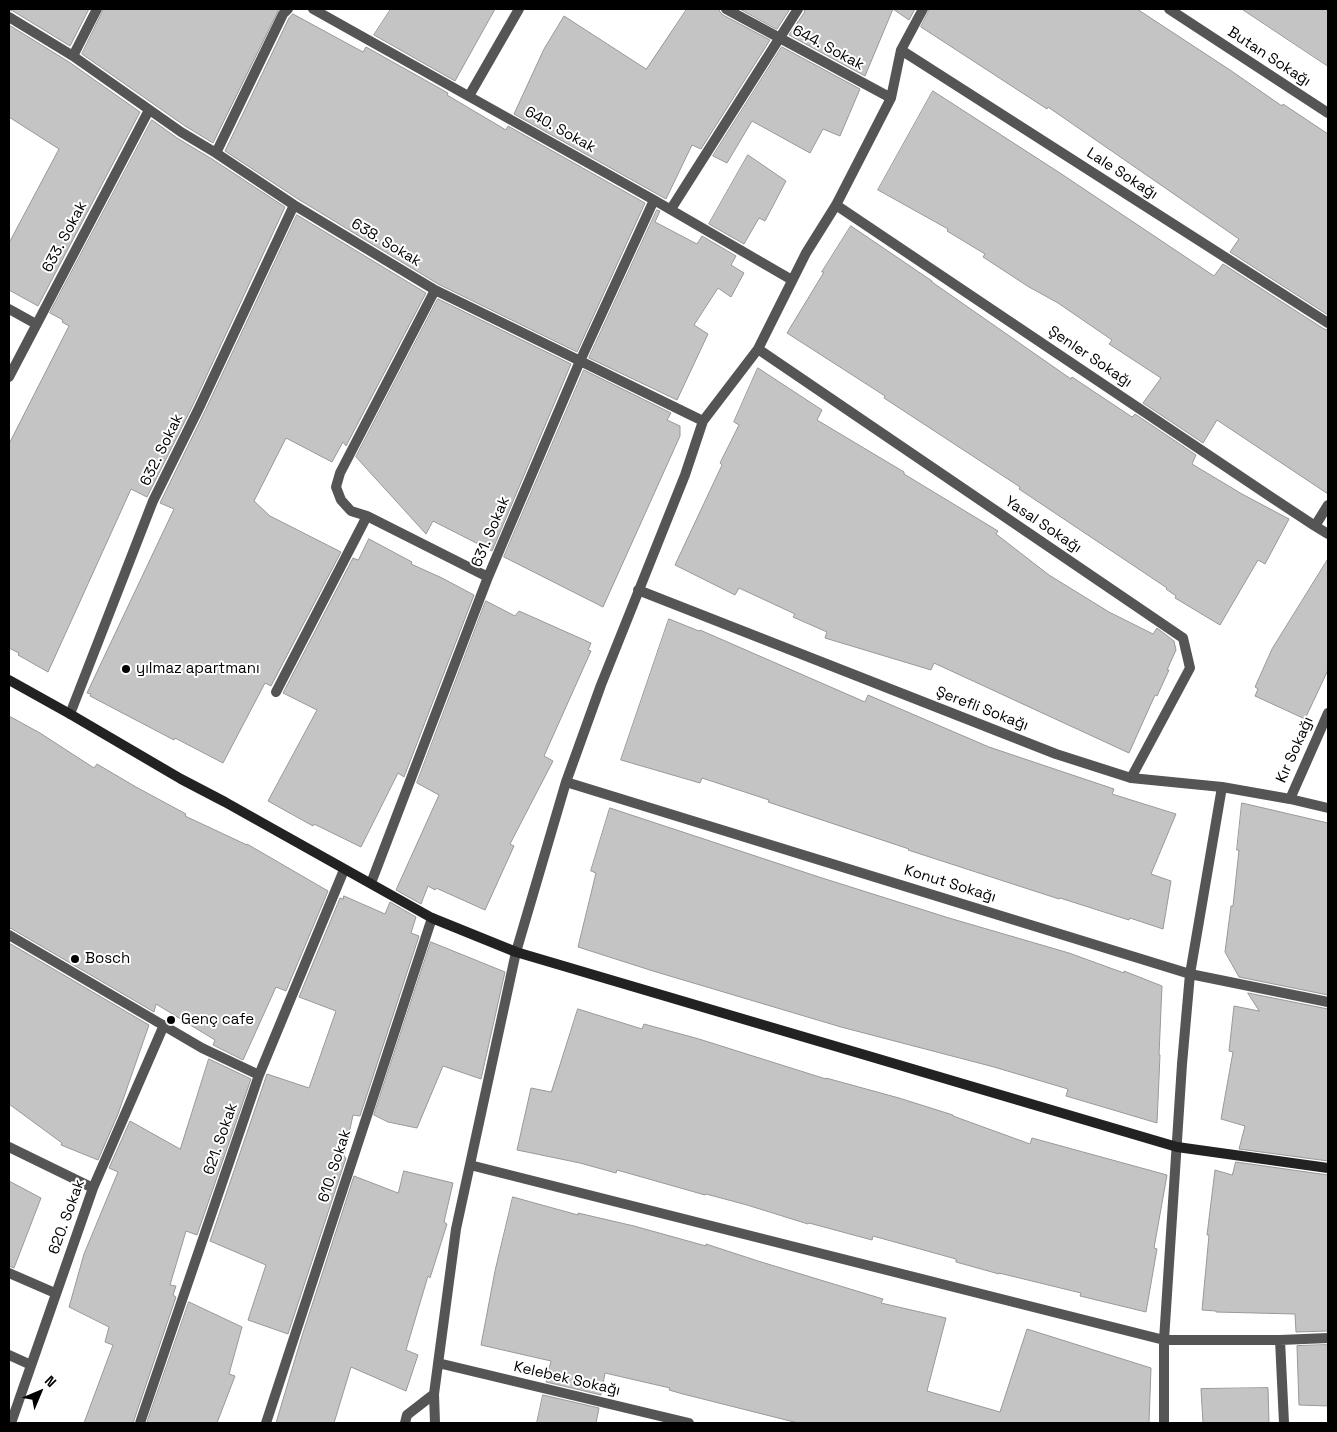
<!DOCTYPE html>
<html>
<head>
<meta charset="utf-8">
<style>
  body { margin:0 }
  #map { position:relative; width:1337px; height:1432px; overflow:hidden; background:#fff; font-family:"Space Grotesk",sans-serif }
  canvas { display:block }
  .frame { position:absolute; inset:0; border:10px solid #000; pointer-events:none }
  .north { position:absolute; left:15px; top:1367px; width:50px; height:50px; -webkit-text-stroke:4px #fff; paint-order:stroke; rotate:45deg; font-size:14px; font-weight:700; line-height:20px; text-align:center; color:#000 }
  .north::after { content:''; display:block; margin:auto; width:18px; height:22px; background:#000; clip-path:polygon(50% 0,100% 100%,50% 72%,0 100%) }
</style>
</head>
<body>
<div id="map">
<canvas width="1337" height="1432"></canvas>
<div class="frame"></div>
<div class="north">N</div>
</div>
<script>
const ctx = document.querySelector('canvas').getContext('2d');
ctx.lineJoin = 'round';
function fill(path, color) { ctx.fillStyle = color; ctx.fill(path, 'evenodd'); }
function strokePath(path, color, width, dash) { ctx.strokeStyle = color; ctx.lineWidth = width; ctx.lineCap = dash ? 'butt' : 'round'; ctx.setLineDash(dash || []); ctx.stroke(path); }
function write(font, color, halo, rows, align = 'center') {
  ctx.font = font + ' "Space Grotesk",sans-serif'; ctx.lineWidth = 4; ctx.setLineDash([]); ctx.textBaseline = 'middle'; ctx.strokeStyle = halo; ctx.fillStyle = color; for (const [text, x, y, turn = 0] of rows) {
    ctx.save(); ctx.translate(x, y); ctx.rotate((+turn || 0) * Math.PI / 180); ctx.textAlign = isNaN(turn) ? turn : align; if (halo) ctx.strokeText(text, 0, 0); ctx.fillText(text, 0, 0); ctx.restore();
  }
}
const building = new Path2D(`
  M9 9H89L70 46 13 11 9 10Z
  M104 9H279L213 143 185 126 82 54Z
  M391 9H495L455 81 374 35Z
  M687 9H719L720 12 723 15 770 40 701 149 692 145 666 199 514 114 544 49 564 16 646 69Z
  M740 9H790L777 29Z
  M805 9H915L909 20 893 9 865 76 789 35 804 13Z
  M930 9H1137L1230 70 1282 106 1283 104 1328 134V315L1230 252 1239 239 1048 107 1047 109 921 27Z
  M1242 9H1328V66Z
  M293 14 363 52 366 47 448 93 447 95 506 130 508 126 645 203 577 352 438 284 298 199 225 151 289 18Z
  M9 25 69 62 140 112 38 306 9 290V243L59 149 9 117Z
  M782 47 860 89 840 136 823 129 810 153 752 121 727 163 713 156Z
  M933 91 1060 173 1214 276 1223 264 1324 329 1328 330V494L1217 420 1203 443 1143 403 1161 378 1109 344 1112 340 1058 303 1029 287 983 257 985 254 947 231 948 229 878 190Z
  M152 120 177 138 212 159 285 207 193 405 147 497 131 489 48 672 18 655 19 653 9 648V444L69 326 62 322 63 320 50 313Z
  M748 155 786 181 765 221 759 218 744 244 709 224Z
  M657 210 660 211 655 222 697 244 702 236 736 256 731 265 744 273 731 297 718 288 694 325 708 334 677 400 589 358Z
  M297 215 426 293 346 446 343 442 332 462 286 438 254 501 270 516 341 552 271 686 265 683 223 763 175 738 174 740 90 696 91 694 87 693 174 509 160 503 205 411Z
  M851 226 932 281V282L1071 379 1072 377 1132 417 1135 414 1196 455 1192 464 1242 494 1289 519 1265 564 1258 560 1220 625 1175 598 1176 596 1166 589 1167 588 1019 489 1020 487 884 398 885 396 787 333 824 272H822Z
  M438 299 571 364 492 551 433 521 426 534 356 457Z
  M758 368 822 410 817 420 904 472V474L998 531 996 534 1049 575 1109 612 1153 634 1157 628 1174 641 1176 650 1167 670H1169L1157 696 1155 695 1129 753 934 663 931 670 825 638 827 632 793 617 795 614 739 588 735 595 675 565 722 465 720 463 739 425 734 422Z
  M584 370 671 413 667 420 680 426V436L603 607 504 557Z
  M369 539 412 562 411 564 442 578 474 595 404 777 398 773 361 847 314 824 313 826 268 801 317 710 283 693 353 558 358 560Z
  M1328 559V670L1305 719 1255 696 1258 689 1255 687 1272 649Z
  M486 601 515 616 519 611 591 643 588 650 591 651 544 756 553 761 510 844 514 846 485 910 436 888 435 890 428 886 421 904 396 890 439 795 417 783Z
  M669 619 699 631 700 630 865 702 868 695 989 747 1114 789 1112 794 1176 814 1151 874 1171 881 1163 929 1130 918 1129 920 1060 898 1059 899 908 850 909 849 768 802 769 800 702 778 700 783 621 760Z
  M9 716 40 733 94 768 97 764 136 787 186 814 185 816 247 845V844L328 891 286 991 276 987 243 1060 213 1045 215 1040 156 1004 154 1012 12 929 9 928Z
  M1242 803 1328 823V995L1239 977 1225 952 1231 906H1233L1239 850H1237Z
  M610 808 819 877 949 918 1069 953 1124 973V971L1162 986 1159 1055H1160L1157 1123 1066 1096 1068 1089 994 1067 841 1027 653 971 578 947 596 873 591 871Z
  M344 896 385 914 390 902 416 917 411 933 419 936 360 1116 353 1115 344 1157 346 1158 288 1334 248 1320 266 1265 210 1241 267 1074 309 1088 336 1011 299 997 340 898 343 899Z
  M431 942 505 972 481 1079 443 1066 417 1128 388 1122 374 1115Z
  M9 943 149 1025 118 1114 98 1160 61 1145 62 1143 9 1104Z
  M1248 993 1328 1009V1161L1239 1149 1245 1126 1221 1119 1233 1052 1229 1051 1234 1006 1259 1011Z
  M578 1009 642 1029 644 1024 699 1039 826 1079V1078L899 1098 953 1115V1116L1030 1144 1032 1138 1167 1175 1154 1248 1157 1249 1146 1312 1080 1296 1081 1293 999 1273V1274L956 1262V1259L873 1236 872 1240 809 1223 808 1224 747 1205 706 1194 705 1195 691 1191 617 1170 616 1173 580 1163 517 1150 531 1088 551 1092Z
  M209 1059 251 1079 197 1235 186 1231 170 1285 176 1286 173 1295 176 1297 133 1423H84L113 1345 105 1342 109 1327 69 1307 84 1254 118 1172 109 1168 130 1121 180 1149Z
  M1236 1162 1328 1175V1331L1296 1332 1295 1314 1216 1312V1311L1202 1310 1209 1235H1207L1215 1170 1232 1175Z
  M404 1171 453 1183 444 1222 447 1224 430 1278 428 1276 406 1350 418 1355 406 1391 351 1367 334 1423H276L301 1339 354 1176 398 1193Z
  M9 1181 41 1198 14 1268 9 1266Z
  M513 1197 578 1215V1213L634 1226 706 1246V1244L758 1261 883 1299 881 1303 946 1318 927 1391 1000 1412 1027 1329 1151 1368 1149 1423H798L683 1394 669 1390 670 1388 605 1373 601 1395 546 1382 551 1361 481 1345 495 1271Z
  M189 1302 242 1327 229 1374 235 1376 217 1423H147Z
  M1328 1345V1406L1299 1405 1297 1346Z
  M1268 1388 1269 1423H1203L1201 1389Z
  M543 1395 599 1408 596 1423H537Z`);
fill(building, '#c4c4c4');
strokePath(building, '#999', 1);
strokePath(new Path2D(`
  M313 9 654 200 792 280
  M726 9 891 98
  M1169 9 1328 113
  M9 17 73 56 181 132 216 153 294 205 435 290 703 421
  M901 50 1328 323
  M73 56 97 9
  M469 96 519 9
  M216 153 283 14 288 9
  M836 205 1271 497 1315 526 1328 534
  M671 209 798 9
  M435 290 340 473 336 487 341 500 351 511 367 516 488 577
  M9 309 36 324
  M758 349 1183 638 1190 668 1131 778
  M9 377 149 110
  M1315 526 1328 505
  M638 590 1056 754 1131 778 1222 787 1290 799 1328 808
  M276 692 367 516
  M70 714 153 501 199 408 294 205
  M566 782 1190 974 1328 1002
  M1290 799 1328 713
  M371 883 488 577 580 361 654 200
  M9 935 202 1048 259 1075
  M9 1147 93 1188
  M470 1165 1164 1340H1280L1328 1338
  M9 1273 55 1293
  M1280 1340 1284 1423
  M9 1355 31 1365
  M438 1363 689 1423
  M11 1423 93 1188 164 1025
  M140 1423 259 1075 344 870
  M266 1423 432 918
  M405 1423 407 1415 434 1394
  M435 1423 434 1394 456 1229 516 952 566 782 601 685 685 475 703 421 758 349 806 253 836 205 891 98 901 50 923 9
  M1164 1423V1340L1182 1064 1190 974 1222 787`), '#555', 10);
strokePath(new Path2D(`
  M9 680 70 714 181 779 225 802 432 918 516 952 1177 1147 1328 1168`), '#222', 10);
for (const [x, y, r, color] of [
  [126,669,5,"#000"],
  [75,959,5,"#000"],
  [171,1020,5,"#000"]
]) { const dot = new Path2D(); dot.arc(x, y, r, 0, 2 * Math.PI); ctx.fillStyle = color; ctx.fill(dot); strokePath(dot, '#fff', 2); }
write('15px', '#000', '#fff', [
  ["644. Sokak",828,48,28],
  ["Butan Sokağı",1269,57,33],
  ["640. Sokak",560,130,29],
  ["Lale Sokağı",1122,174,33],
  ["633. Sokak",65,237,-62],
  ["638. Sokak",386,243,31],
  ["Şenler Sokağı",1090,357,34],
  ["632. Sokak",162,450,-64],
  ["Yasal Sokağı",1043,525,34],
  ["631. Sokak",491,532,-67],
  ["Şerefli Sokağı",982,709,21],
  ["Kır Sokağı",1295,750,-66],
  ["Konut Sokağı",950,884,17],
  ["621. Sokak",221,1139,-71],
  ["610. Sokak",335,1166,-72],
  ["620. Sokak",67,1217,-70],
  ["Kelebek Sokağı",567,1379,13]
]);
write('15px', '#000', '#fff', [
  ["yılmaz apartmanı",136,669],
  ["Bosch",85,959],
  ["Genç cafe",181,1020]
], 'left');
</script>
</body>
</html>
